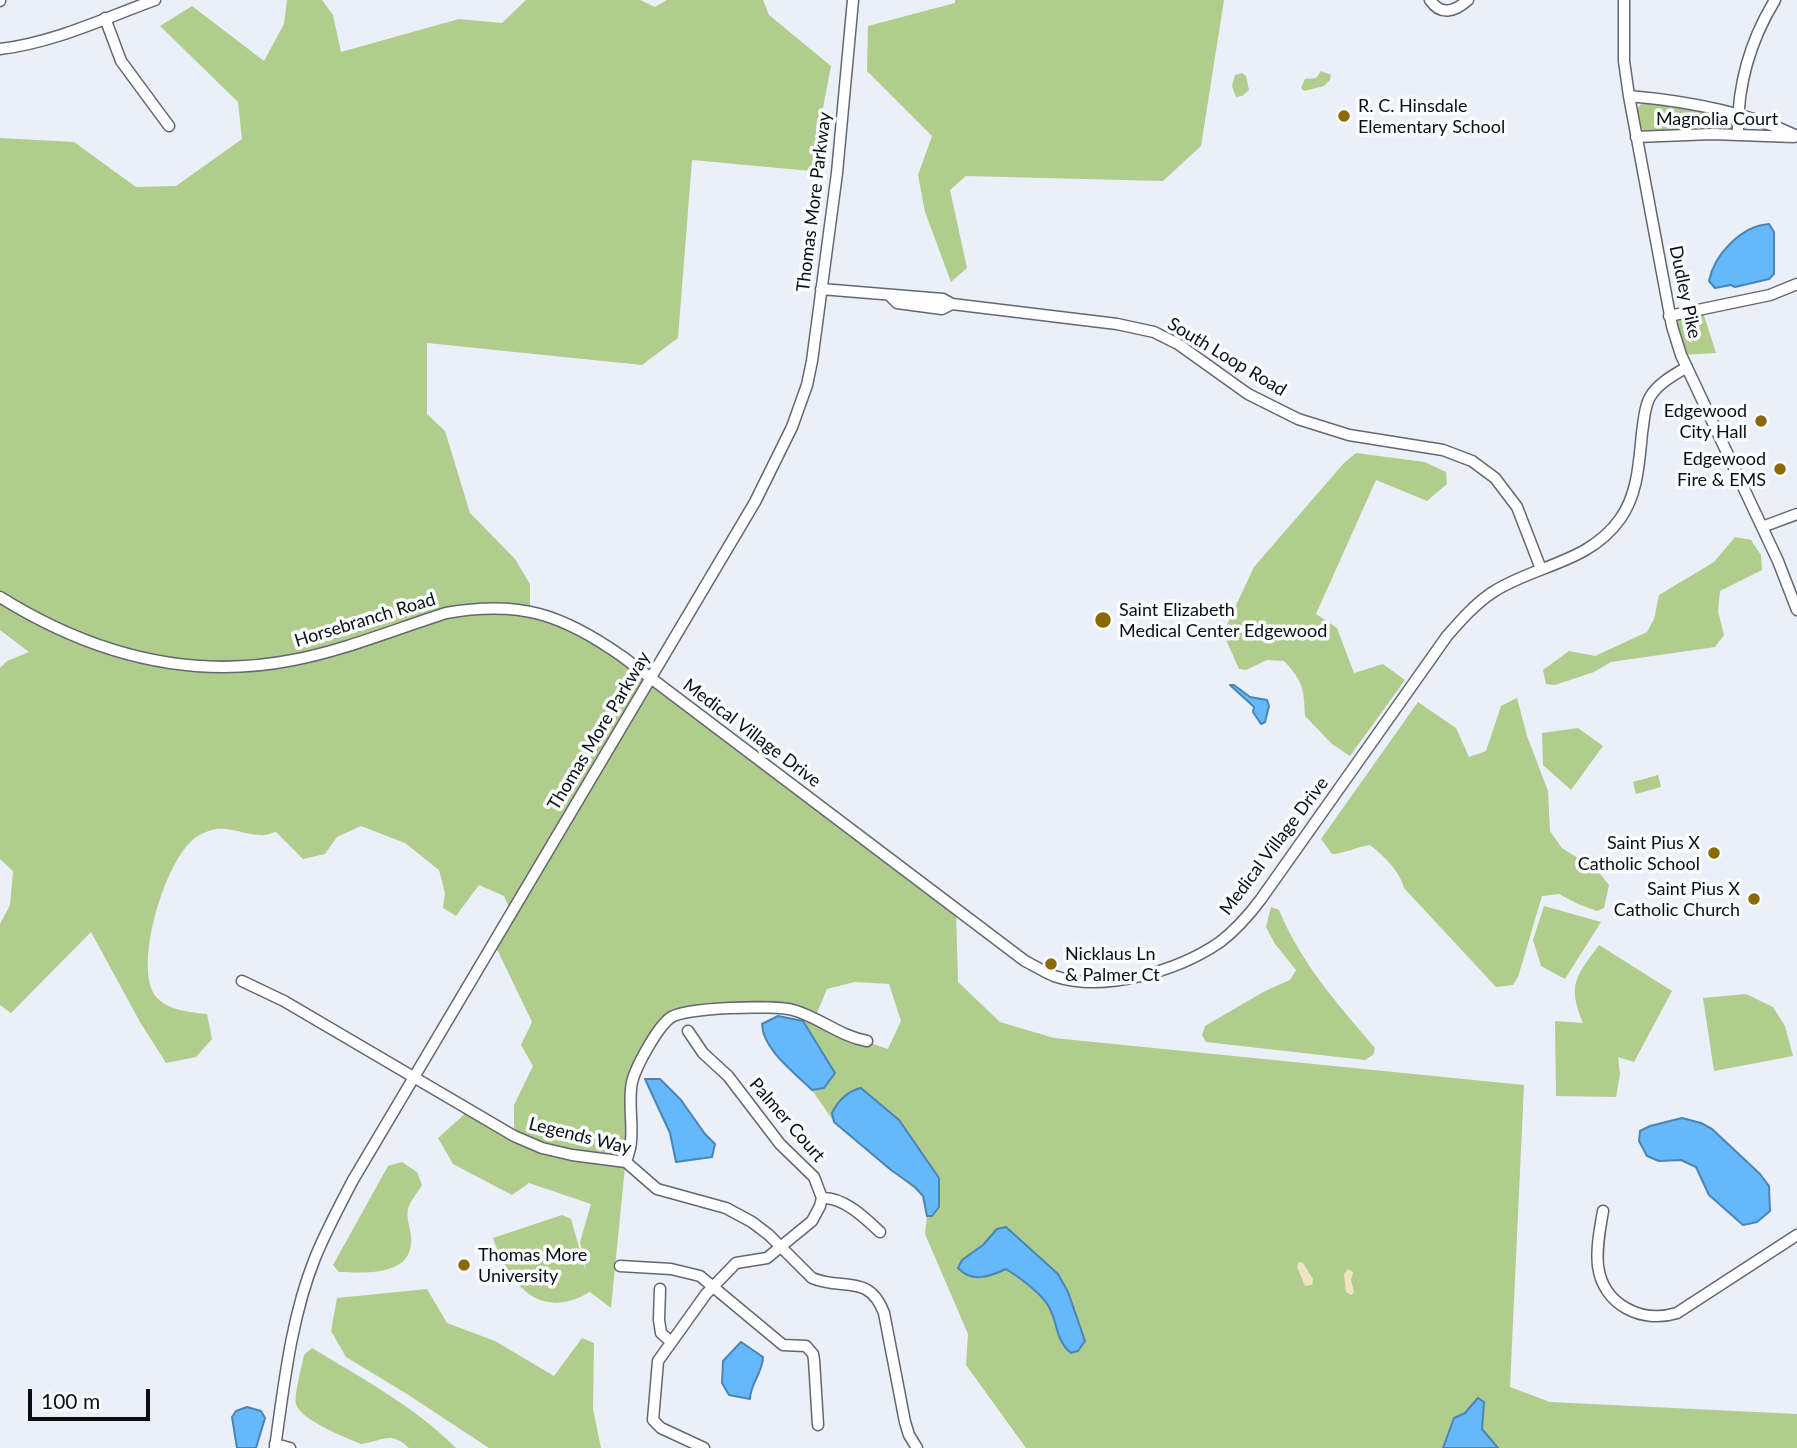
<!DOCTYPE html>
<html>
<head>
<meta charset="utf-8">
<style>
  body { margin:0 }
  #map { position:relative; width:1797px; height:1448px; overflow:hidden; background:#eaeff8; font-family:Lato,sans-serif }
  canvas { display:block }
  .scale { position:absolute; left:28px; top:1389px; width:122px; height:32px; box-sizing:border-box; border:4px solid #0c0e11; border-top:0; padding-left:9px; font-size:21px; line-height:24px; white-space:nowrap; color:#0c0e11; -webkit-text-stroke:5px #fbfcfe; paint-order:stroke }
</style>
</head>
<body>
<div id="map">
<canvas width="1797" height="1448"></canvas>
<div class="scale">100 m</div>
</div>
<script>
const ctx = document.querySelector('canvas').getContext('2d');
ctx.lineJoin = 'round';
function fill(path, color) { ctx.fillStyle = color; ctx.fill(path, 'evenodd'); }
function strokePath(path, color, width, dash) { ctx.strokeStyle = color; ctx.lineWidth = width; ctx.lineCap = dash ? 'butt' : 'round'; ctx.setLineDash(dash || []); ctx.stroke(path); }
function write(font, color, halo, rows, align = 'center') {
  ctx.font = font + ' Lato,sans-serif'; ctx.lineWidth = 7; ctx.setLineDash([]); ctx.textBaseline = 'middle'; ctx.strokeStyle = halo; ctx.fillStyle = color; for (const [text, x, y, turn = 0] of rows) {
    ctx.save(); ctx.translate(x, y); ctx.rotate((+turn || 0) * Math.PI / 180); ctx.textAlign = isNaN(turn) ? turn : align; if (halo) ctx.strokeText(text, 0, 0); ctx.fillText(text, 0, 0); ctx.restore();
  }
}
fill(new Path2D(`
  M287 0H322L333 15 341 52 459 19 502 23 526 0H640L655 7 667 0H763L769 15 831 66 811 171 692 160 678 338 642 365 427 343V414L445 431 470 513 515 559 530 584V611L572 625 956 909 958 982 1000 1022 1054 1038 1524 1085 1510 1387 1550 1402 1797 1414V1448H1026L966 1365 968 1334 925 1234 927 1216 923 1196 834 1122 812 1090 771 1047 762 1034V1024L778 1016 803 1021 888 1049 901 1021 889 984 855 982 827 989 814 1020 781 1007 674 1016 634 1076 611 1308 590 1292C539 1322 509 1284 493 1238L562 1215 571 1219 587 1275 580 1242 591 1204 529 1183 512 1195 453 1164 438 1138 469 1110 514 1136V1105L533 1066 521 1045 532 1022 494 943 511 912 504 896 479 885 456 916 443 908 445 893 439 870 405 843 361 826 337 837 325 854 303 859 276 832C271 833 265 836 260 835 235 834 225 821 198 836 166 854 131 969 157 998 170 1011 190 1012 207 1014L212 1039 196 1057 166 1063 140 1022 91 932 11 1013 0 1005V924L10 905 13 871 0 859V668L7 661 29 652 0 630V138L74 142 136 187 176 186 242 139 238 102 160 26 192 6 264 61 284 24Z
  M955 0H1224L1201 146 1163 181 966 176 950 190 967 268 951 282 925 212 918 175 932 136 867 71 868 26 955 3Z
  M1321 71 1331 75 1330 80 1324 86 1304 91 1301 88 1305 79 1316 78Z
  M1242 73 1246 76 1249 90 1242 96 1236 97 1232 86 1235 75Z
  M1642 103 1726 116 1733 119V129L1647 132 1640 128 1636 110Z
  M1702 309 1716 353 1681 355 1669 316Z
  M1356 453 1425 462 1446 472 1447 484 1427 501 1376 480 1316 614 1337 628 1354 673 1383 664 1405 680 1350 756 1332 744 1305 716C1304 689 1303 681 1284 661L1267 660 1246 670 1239 669 1223 633 1254 567 1344 463Z
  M1735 537 1751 540 1761 555 1762 570 1720 591 1718 611 1724 635 1715 647 1611 662 1594 672 1555 685 1546 684 1543 670 1569 651 1595 656 1647 632 1654 619 1659 595 1714 562Z
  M1517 698 1527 736 1548 791 1550 831 1562 848 1597 870 1609 885 1604 908 1597 911 1578 904 1559 894 1542 896 1518 977 1513 985 1496 987 1404 888C1399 870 1385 857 1370 845 1356 847 1346 853 1332 854L1321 839 1418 702 1456 728 1469 757 1486 751 1501 706Z
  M1578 728 1603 746 1571 790 1543 765 1542 733Z
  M1658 775 1661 787 1636 794 1633 782Z
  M1544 906 1601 922 1565 979 1541 966 1533 940Z
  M1271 907 1279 910C1302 965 1337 1003 1375 1048L1373 1055 1365 1060 1206 1042 1202 1035 1205 1026 1265 991 1290 980 1296 970 1275 944 1266 927Z
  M1599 945 1672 991 1634 1062 1618 1057 1620 1074 1616 1097 1556 1096 1555 1021 1583 1023C1567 985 1576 976 1599 945Z
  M1746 994 1773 1007 1785 1026 1793 1056 1714 1071 1703 998Z
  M402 1162 417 1172 422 1185C418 1192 410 1201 408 1209 406 1219 410 1226 411 1236 415 1277 365 1273 339 1272L333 1265 388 1166Z
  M427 1289 447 1323 495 1341 554 1376 582 1338 594 1343 593 1409 601 1448H489L407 1394 346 1357 331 1331 337 1298Z
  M312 1348C363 1379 414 1406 456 1448H409C391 1430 382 1441 361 1444 347 1438 300 1420 296 1404 294 1394 302 1366 304 1355Z`), '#b0cd8d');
fill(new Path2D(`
  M1299 1262 1303 1263 1313 1279 1312 1285 1305 1286 1297 1267Z
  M1348 1269 1353 1272 1351 1280 1354 1292 1351 1295 1346 1292 1344 1274Z`), '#efe5c0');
const water = new Path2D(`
  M1769 224 1774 232V274L1769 279 1735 287 1731 285 1715 288 1709 281C1714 255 1741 226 1769 224Z
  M1230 685H1234L1250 697 1267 700 1269 706 1265 722 1261 724 1253 712 1254 707Z
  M778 1016 803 1021 835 1073 824 1088 812 1090C795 1073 763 1050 762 1024Z
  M645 1079H660L681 1100 705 1134 715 1144 712 1157 676 1162 670 1133Z
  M861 1088 899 1120 939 1178V1207L932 1216H927L923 1196 915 1187 891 1170 834 1122 832 1113C838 1101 848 1091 861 1088Z
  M1682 1118 1701 1123 1712 1129 1760 1174 1769 1186 1770 1211 1757 1222 1743 1225 1709 1195 1696 1167 1681 1160 1659 1161 1647 1156 1639 1141 1640 1131 1650 1126Z
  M1006 1227 1058 1274 1068 1292 1085 1341 1078 1351 1071 1353C1056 1341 1058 1325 1050 1309 1044 1295 1019 1277 1006 1269 989 1277 972 1283 958 1268L962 1260 983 1245 997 1229Z
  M741 1342 763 1357C763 1372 750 1384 750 1399L729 1395 722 1383 723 1361Z
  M1478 1398 1484 1402 1482 1429 1498 1448H1443L1454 1418 1465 1413Z
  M247 1407 261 1411 265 1418 256 1448H237L232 1417 236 1411Z`);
fill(water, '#65b8fa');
strokePath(water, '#4a85b4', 2);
const minor = new Path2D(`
  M1430 0C1441 16 1454 12 1468 0
  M1624 0V61L1629 96 1672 326 1681 355 1778 561 1797 610
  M0 1V0
  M105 18 121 61 169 126
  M0 49C53 43 105 18 155 0
  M1629 96C1686 101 1745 111 1797 136
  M1738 135C1737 87 1750 41 1775 0
  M1636 137 1712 134 1794 137
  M821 289 943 299 952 304 1117 324 1154 332 1178 344 1248 394 1298 419 1349 435 1443 450 1472 461 1495 478 1517 507 1541 569
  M890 296 897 303 942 309 952 304
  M1669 316 1770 295 1797 284
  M1762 527 1797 514
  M0 597C90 653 187 681 293 660 345 650 396 629 446 613 520 600 562 614 623 657L1025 961C1035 966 1044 972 1054 976 1104 993 1178 971 1220 942 1236 930 1249 915 1261 899L1447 636C1461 620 1475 604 1493 592 1535 565 1589 563 1620 519 1638 494 1639 462 1642 433 1644 421 1644 407 1650 397 1658 383 1674 375 1687 367
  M242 981 284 1001 514 1136 542 1148 572 1155 626 1162 657 1189 726 1208 752 1222 769 1235 812 1278C843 1291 869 1273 884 1313L905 1422 909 1435 917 1448
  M688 1031 703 1053 728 1076 780 1144 814 1177 822 1198 820 1206 812 1221 767 1258 736 1263 706 1294 658 1361 653 1420 661 1428 704 1448
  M626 1162C628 1155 631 1148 631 1141 633 1122 628 1102 632 1082 636 1066 657 1028 670 1018 684 1007 775 1005 793 1010 819 1017 839 1036 867 1041
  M822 1198C844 1197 865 1218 880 1232
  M1603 1211C1600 1229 1596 1248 1598 1266 1603 1305 1642 1324 1677 1313L1797 1235
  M620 1266 671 1269 700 1276 783 1345 806 1346 813 1354 814 1360 818 1425
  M660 1289 659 1320 661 1333 671 1342
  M275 1444 290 1448
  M275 1448C284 1384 291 1318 315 1258 326 1231 340 1205 353 1180L755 502 792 427 807 385 812 361 837 173 853 0`);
strokePath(minor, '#63676f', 13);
strokePath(minor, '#fff', 10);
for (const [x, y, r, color] of [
  [1344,116,7,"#886a07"],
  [1761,421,7,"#886a07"],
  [1780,469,7,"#886a07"],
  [1103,620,9,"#886a07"],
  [1714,853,7,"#886a07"],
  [1754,899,7,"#886a07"],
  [1051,964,7,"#886a07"],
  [464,1265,7,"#886a07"]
]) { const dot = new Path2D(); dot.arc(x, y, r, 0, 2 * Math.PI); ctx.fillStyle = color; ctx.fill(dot); strokePath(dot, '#fbfcfe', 2.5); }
write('18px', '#0c0e11', '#fbfcfe', [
  ["R. C. Hinsdale",1358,106],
  ["Elementary School",1358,127],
  ["Edgewood",1747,411,"right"],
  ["City Hall",1747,432,"right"],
  ["Edgewood",1766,459,"right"],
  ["Fire & EMS",1766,480,"right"],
  ["Saint Elizabeth",1119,610],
  ["Medical Center Edgewood",1119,631],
  ["Saint Pius X",1700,843,"right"],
  ["Catholic School",1700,864,"right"],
  ["Saint Pius X",1740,889,"right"],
  ["Catholic Church",1740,910,"right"],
  ["Nicklaus Ln",1065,954],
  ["& Palmer Ct",1065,975],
  ["Thomas More",478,1255],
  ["University",478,1276]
], 'left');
write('18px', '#0c0e11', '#fbfcfe', [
  ["Magnolia Court",1717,119],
  ["Thomas More Parkway",814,202,-83],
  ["Dudley Pike",1685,292,78],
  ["South Loop Road",1227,357,31],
  ["Horsebranch Road",365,620,-17],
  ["Thomas More Parkway",599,731,-59],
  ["Medical Village Drive",752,733,37],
  ["Medical Village Drive",1274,846,-53],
  ["Palmer Court",787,1120,49],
  ["Legends Way",580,1136,14]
]);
</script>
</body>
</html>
